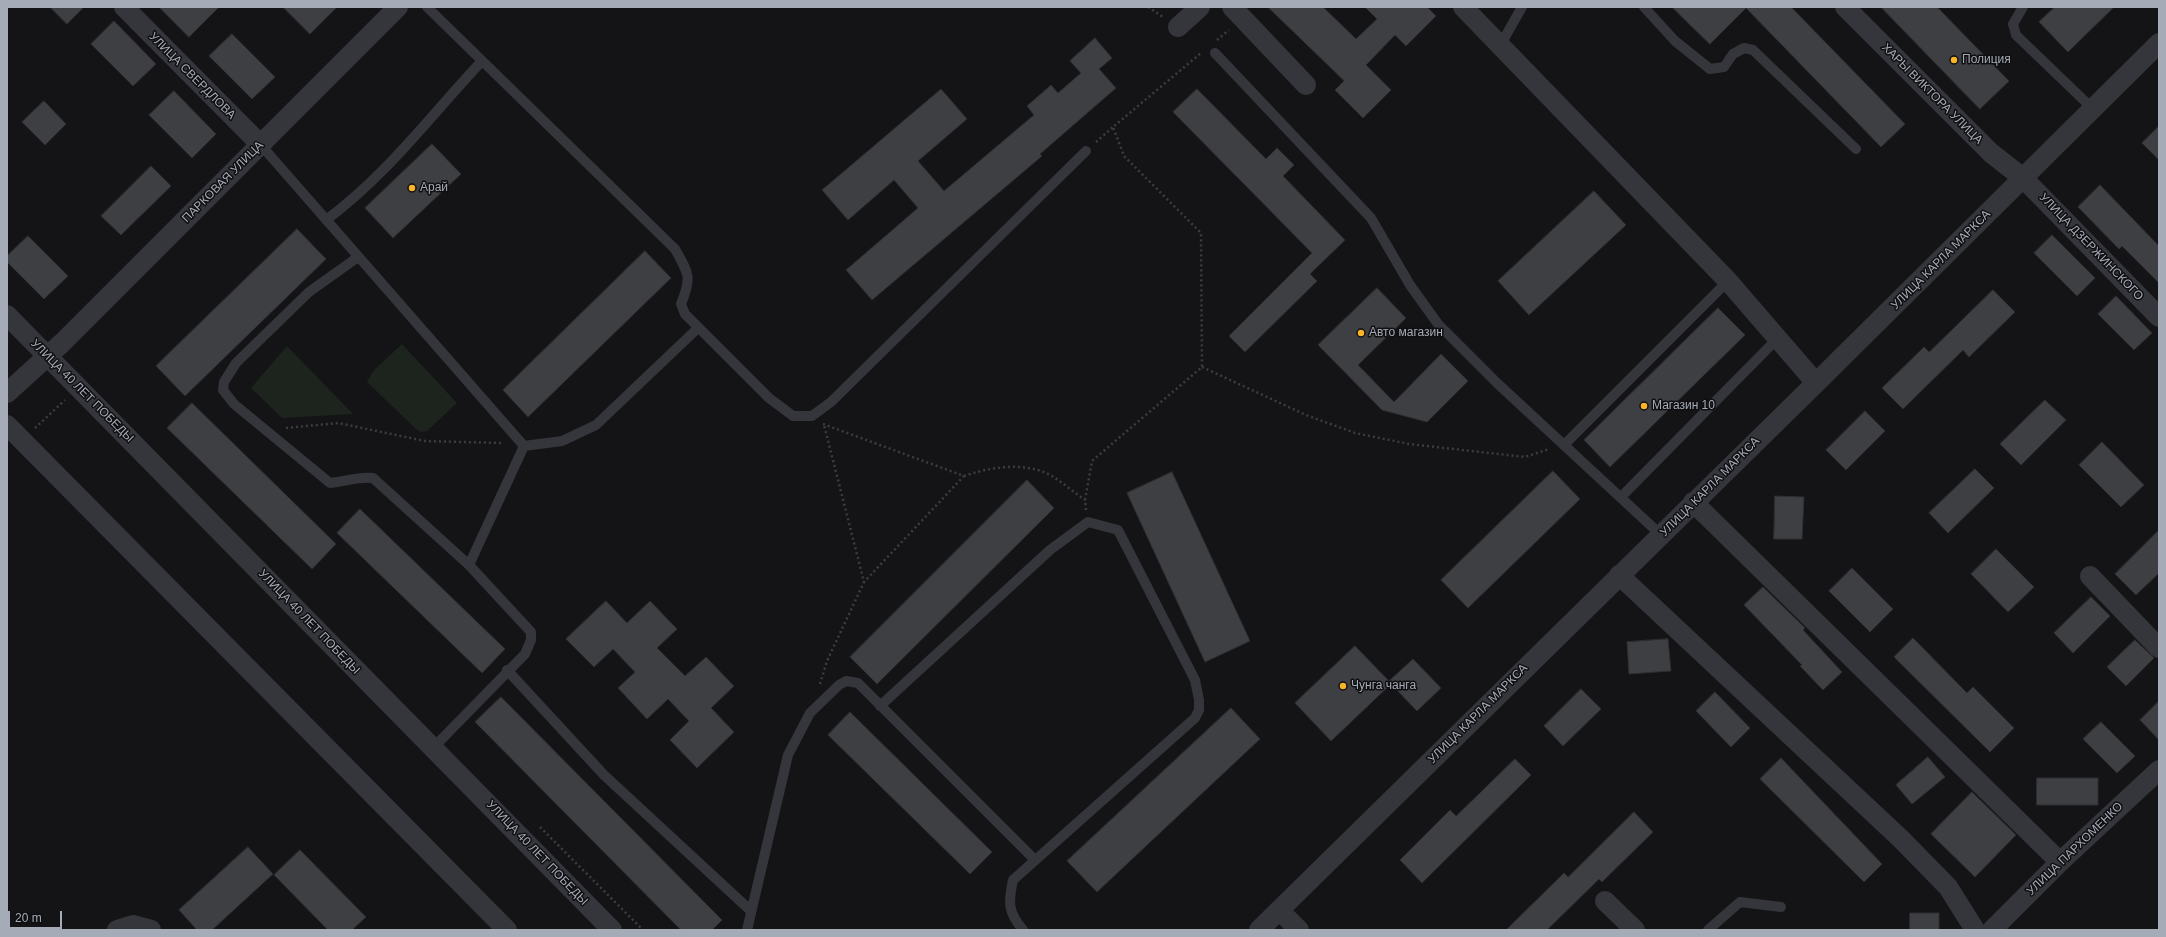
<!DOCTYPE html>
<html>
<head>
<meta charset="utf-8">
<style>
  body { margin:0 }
  #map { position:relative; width:2166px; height:937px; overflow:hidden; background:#141416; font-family:Arial,sans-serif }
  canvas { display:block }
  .frame { position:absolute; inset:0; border:8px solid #a5abb7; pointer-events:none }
  .scale { position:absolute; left:8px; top:911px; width:54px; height:18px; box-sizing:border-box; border:2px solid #a5abb7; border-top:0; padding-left:5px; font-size:12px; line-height:14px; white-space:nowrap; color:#a5abb7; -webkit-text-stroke:3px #0f0f11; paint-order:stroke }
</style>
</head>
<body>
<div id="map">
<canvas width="2166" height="937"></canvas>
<div class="frame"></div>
<div class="scale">20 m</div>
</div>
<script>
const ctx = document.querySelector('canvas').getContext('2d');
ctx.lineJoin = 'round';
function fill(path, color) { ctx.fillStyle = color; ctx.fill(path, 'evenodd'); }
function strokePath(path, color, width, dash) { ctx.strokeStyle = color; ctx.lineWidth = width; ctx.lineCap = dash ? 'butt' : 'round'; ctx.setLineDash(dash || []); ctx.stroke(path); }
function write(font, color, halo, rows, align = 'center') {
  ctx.font = font + ' Arial,sans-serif'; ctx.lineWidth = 3; ctx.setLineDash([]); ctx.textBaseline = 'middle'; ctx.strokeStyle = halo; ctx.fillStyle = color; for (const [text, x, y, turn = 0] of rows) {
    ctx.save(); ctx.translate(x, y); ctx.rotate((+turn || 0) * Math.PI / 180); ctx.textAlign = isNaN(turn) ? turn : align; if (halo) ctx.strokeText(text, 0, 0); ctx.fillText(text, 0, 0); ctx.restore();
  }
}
fill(new Path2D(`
  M402 344 457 403 427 431 421 432 416 429 367 382 373 371Z
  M287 346 353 414 282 418 251 388Z`), '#1c241d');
const building = new Path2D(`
  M50 7H84L67 24Z
  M159 7H219L189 37Z
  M283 7H337L310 34Z
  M1268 7H1323L1356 39 1377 19 1365 7H1427L1436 16 1406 46 1395 35 1366 65 1391 90 1363 118 1335 90 1344 81Z
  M1672 7H1791L1905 124 1881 147 1746 8 1710 44Z
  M1881 7H1937L2009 81 1980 109Z
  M2055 7H2114L2068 52 2039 22Z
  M114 21 156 64 133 86 91 44Z
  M232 34 275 77 252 99 209 56Z
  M1095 38 1112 58 1099 69 1116 88 1040 154 1042 156 872 300 846 270 918 208 894 180 848 220 822 190 941 89 967 119 918 161 944 191 1034 115 1027 106 1051 85 1058 93 1081 73 1070 61Z
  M1197 89 1266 159 1277 148 1294 165 1283 176 1345 240 1310 274 1317 281 1245 352 1229 336 1312 253 1173 112Z
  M174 91 216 134 192 158 149 115Z
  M44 101 66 124 45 145 22 122Z
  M2159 126V160L2142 143Z
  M432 144 461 174 393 238 365 208Z
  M151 166 171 186 121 235 101 216Z
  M2100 185 2159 246V283L2122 246 2119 249 2078 207Z
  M1594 191 1626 225 1529 315 1498 281Z
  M297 229 326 259 185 396 156 366Z
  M2052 235 2095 278 2077 296 2034 253Z
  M28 236 68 276 44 299 7 262V256Z
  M645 251 671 278 528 417 503 390Z
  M1377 288 1406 318 1358 365 1394 402 1441 354 1468 381 1427 422 1382 410 1318 345Z
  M1993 290 2015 312 1969 357 1963 350 1903 409 1882 388 1924 347 1929 352Z
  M2116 296 2152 333 2134 350 2098 314Z
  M1718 308 1745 335 1610 467 1584 440Z
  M2045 400 2066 420 2021 465 2000 444Z
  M192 403 336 544 312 569 167 428Z
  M1865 411 1885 431 1846 470 1826 450Z
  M2102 442 2144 485 2121 507 2079 465Z
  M1975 469 1994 488 1948 533 1929 513Z
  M1553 471 1580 499 1468 608 1441 580Z
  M1172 472 1250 641 1205 662 1127 493Z
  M1027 480 1054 508 877 684 850 657Z
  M1775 496 1804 497 1802 539H1774Z
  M360 509 505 649 482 673 337 533Z
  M2159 530V573L2136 595 2115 574Z
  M1996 549 2034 587 2008 612 1971 574Z
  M1852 568 1893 609 1870 632 1829 591Z
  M1763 587 1805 628 1803 630 1842 672 1823 690 1800 666 1802 665 1744 605Z
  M2091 597 2110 616 2073 653 2054 633Z
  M606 601 627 623 650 601 677 629 657 648 685 676 706 657 734 686 711 708 734 732 697 768 670 740 689 721 668 699 647 719 618 688 635 672 613 649 594 667 566 639Z
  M1913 638 1967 693 1973 687 2014 728 1990 752 1894 657Z
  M1668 639 1671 671 1629 674 1627 642Z
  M2135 640 2154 658 2126 686 2107 667Z
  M1355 646 1389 681 1413 659 1441 688 1417 711 1391 684 1331 741 1295 703Z
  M1581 689 1601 709 1563 746 1544 726Z
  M1715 692 1750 728 1731 747 1696 711Z
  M501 697 722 920 712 930H681L475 722Z
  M2159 701V740L2140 720Z
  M1231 708 1260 739 1097 892 1067 861Z
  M850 712 992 852 970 874 828 735Z
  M2101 722 2135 756 2117 773 2083 739Z
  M1928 757 1945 777 1912 804 1896 785Z
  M1781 758 1882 864 1864 882 1760 779Z
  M1515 759 1531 775 1422 883 1400 860 1450 810 1456 816Z
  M2037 778H2098V805H2037Z
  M1972 792 2016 835 1975 877 1931 834Z
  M1634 812 1653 832 1602 882 1599 879 1547 930H1506L1564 873 1568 877Z
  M248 847 273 874 212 930H197L179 910Z
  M300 850 366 917 352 930H328L274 875Z
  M1910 913H1939V930H1910Z`);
fill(building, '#3e3f43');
strokePath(building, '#2e2e32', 1);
strokePath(new Path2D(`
  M1148 7 1163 17
  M1217 40 1229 30
  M1096 142 1113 127
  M1202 367 1306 415 1355 433 1409 444 1525 457 1549 449
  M823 424 964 476 864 582
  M35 428 65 400
  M286 428 338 423 425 441 502 443
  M964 476C990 467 1026 461 1052 476 1063 483 1074 492 1085 500
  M1086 510 1085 500 1092 461 1202 367 1201 233 1124 156 1113 127 1201 53
  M820 684 827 661 864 582 824 425
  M540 827 643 930`), '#3b3d42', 2.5, [2, 3]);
strokePath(new Path2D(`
  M427 7 675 249C689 274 692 277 681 304L685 314 769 398 793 416H812L831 402 1086 151
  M1644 7 1675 41 1710 69 1724 67 1733 54 1744 48 1753 50 1856 149
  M2023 7 2013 24 2016 35 2093 109
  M1501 44 1522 7
  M1215 53 1371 218 1410 285 1438 324 1497 383 1661 535
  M260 144 524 446 562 441 596 425 698 328
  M326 220C387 175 431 115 482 61
  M358 257 309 292 236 363 224 382 223 390 234 404 330 483C346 482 357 476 373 478L469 565
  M1565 444 1728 281
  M1621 497 1777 339
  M507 670 604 775 751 911
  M880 706 1050 550 1088 522 1118 530 1195 680 1199 700V710L1195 718 1013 880C1008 903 1008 912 1023 930
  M433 748 525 654 531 640V632L469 565 524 446
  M747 930 788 755 810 713 839 685 846 681 858 683 1034 859
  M1708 930 1740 902 1781 907`), '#35363b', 10);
strokePath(new Path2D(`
  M124 7 260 144
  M1232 7 1306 85
  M1463 7 1728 281 1816 383
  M1845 7 1991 153 2023 178 2159 317
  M1178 27 1200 7
  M7 315 612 930
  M7 393 62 343 398 7
  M7 425 507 930
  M1693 502 2060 862
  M1619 575 1901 839 1948 887 1975 930
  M2090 576 2159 648
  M1605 901 1635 930
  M1279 910 1299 930
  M117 930 133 925 151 930
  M1259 930 1816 383 2159 43
  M1992 930 2060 862 2159 770`), '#35363b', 20);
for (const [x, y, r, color] of [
  [1954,60,4,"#f9b429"],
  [412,188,4,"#f9b429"],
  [1361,333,4,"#f9b429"],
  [1644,406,4,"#f9b429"],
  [1343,686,4,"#f9b429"]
]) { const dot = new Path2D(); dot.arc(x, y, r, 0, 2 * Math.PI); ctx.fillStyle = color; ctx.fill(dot); strokePath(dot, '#0f0f11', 1.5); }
write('12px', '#a5abb7', '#0f0f11', [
  ["Полиция",1962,60],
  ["Арай",420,188],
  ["Авто магазин",1369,333],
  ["Магазин 10",1652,406],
  ["Чунга чанга",1351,686]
], 'left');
write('12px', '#a5abb7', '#0f0f11', [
  ["УЛИЦА СВЕРДЛОВА",192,76,45],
  ["ХАРЫ ВИКТОРА УЛИЦА",1932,94,45],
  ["ПАРКОВАЯ УЛИЦА",223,182,-45],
  ["УЛИЦА ДЗЕРЖИНСКОГО",2091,247,46],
  ["УЛИЦА КАРЛА МАРКСА",1941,260,-45],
  ["УЛИЦА 40 ЛЕТ ПОБЕДЫ",82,391,45],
  ["УЛИЦА КАРЛА МАРКСА",1710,487,-45],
  ["УЛИЦА 40 ЛЕТ ПОБЕДЫ",309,622,46],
  ["УЛИЦА КАРЛА МАРКСА",1478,714,-45],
  ["УЛИЦА ПАРХОМЕНКО",2075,849,-44],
  ["УЛИЦА 40 ЛЕТ ПОБЕДЫ",537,853,46]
]);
</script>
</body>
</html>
